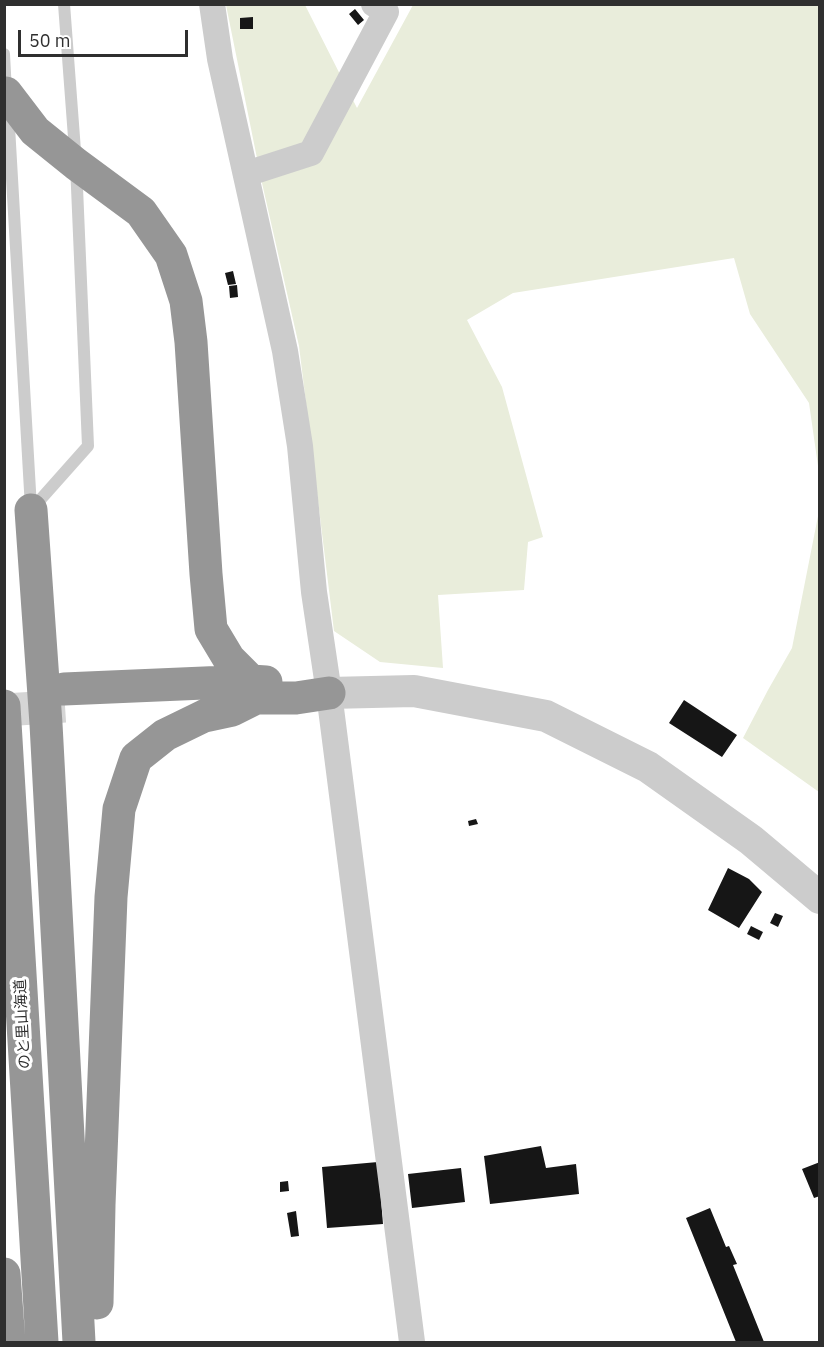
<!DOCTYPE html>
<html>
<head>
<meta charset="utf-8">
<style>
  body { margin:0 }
  #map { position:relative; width:824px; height:1347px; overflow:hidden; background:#fff; font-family:"IBM Plex Sans",sans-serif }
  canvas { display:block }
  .frame { position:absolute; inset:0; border:6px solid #2f2f2f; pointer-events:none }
  .scale { position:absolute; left:18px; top:30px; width:170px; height:27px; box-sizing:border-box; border:3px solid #2f2f2f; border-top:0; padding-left:8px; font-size:18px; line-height:21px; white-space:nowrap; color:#2f2f2f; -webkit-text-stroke:4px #fff; paint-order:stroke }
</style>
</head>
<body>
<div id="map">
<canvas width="824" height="1347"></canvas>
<div class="frame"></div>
<div class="scale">50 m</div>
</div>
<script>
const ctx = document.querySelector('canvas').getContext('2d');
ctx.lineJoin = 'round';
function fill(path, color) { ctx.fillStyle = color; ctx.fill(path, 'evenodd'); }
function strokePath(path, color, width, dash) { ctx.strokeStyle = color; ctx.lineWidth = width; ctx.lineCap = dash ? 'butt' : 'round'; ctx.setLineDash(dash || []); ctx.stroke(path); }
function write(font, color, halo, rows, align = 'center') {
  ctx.font = font + ' "IBM Plex Sans","Noto Sans JP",sans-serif'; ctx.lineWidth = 6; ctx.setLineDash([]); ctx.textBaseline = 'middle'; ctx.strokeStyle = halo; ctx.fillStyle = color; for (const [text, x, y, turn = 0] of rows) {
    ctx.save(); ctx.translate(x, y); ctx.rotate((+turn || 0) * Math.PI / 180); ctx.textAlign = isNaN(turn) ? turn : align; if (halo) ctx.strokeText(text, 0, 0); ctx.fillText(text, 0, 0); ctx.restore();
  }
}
fill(new Path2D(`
  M226 5H305L357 108 413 5H819V473L809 403 750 314 734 258 513 293 467 320 502 387 543 537 528 542 524 590 438 595 443 668 380 662 334 631 299 346 262 183Z
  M819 511 820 792H819L743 738 768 690 792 648Z`), '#e9eddb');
fill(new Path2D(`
  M355 9 364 20 358 25 349 14Z
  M253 17V29H240V18Z
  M233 271 236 284 228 285 225 273Z
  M237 285 238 297 230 298 229 286Z
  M684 700 737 735 722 757 669 723Z
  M476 819 478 824 469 826 468 821Z
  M728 868 749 879 762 892 739 928 708 910Z
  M775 913 783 916 778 927 770 923Z
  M751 926 763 932 759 940 747 934Z
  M541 1146 546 1168 576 1164 579 1194 490 1204 484 1156Z
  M378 1162 383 1224 327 1228 322 1167Z
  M820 1162V1196L814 1198 802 1169Z
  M461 1168 465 1202 412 1208 408 1174Z
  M288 1181 289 1191 280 1192V1182Z
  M710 1208 726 1247 729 1246 737 1264 733 1265 764 1342H736L686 1218Z
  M296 1211 299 1236 291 1237 287 1213Z`), '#161616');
strokePath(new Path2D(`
  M4 710 65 706`), '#d5d5d5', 33, [33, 16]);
strokePath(new Path2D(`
  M4 54 6 92
  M8 109 31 508
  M32 509 88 446 76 164 64 4`), '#ccc', 12);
strokePath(new Path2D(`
  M212 4 220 59 285 351 300 446 314 592 329 693 412 1342
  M246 174 311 153 386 12 374 4`), '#ccc', 26);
strokePath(new Path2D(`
  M329 693 414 691 546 716 648 767 751 840 820 898`), '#ccc', 32);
strokePath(new Path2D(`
  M6 93 35 131 76 164 141 212 171 255 186 301 191 342 206 574 211 629 229 659 251 681
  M31 510 46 724 79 1342
  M64 689 251 681 266 682
  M4 706 42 1342
  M4 1274 9 1342
  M97 1303 99 1205 111 897 119 809 136 758 165 735 204 716 232 710 256 698H296L329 693`), '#969696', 33);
write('15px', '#2f2f2f', '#fff', [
  ["のと里山海道",23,1024,-93]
]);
</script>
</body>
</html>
